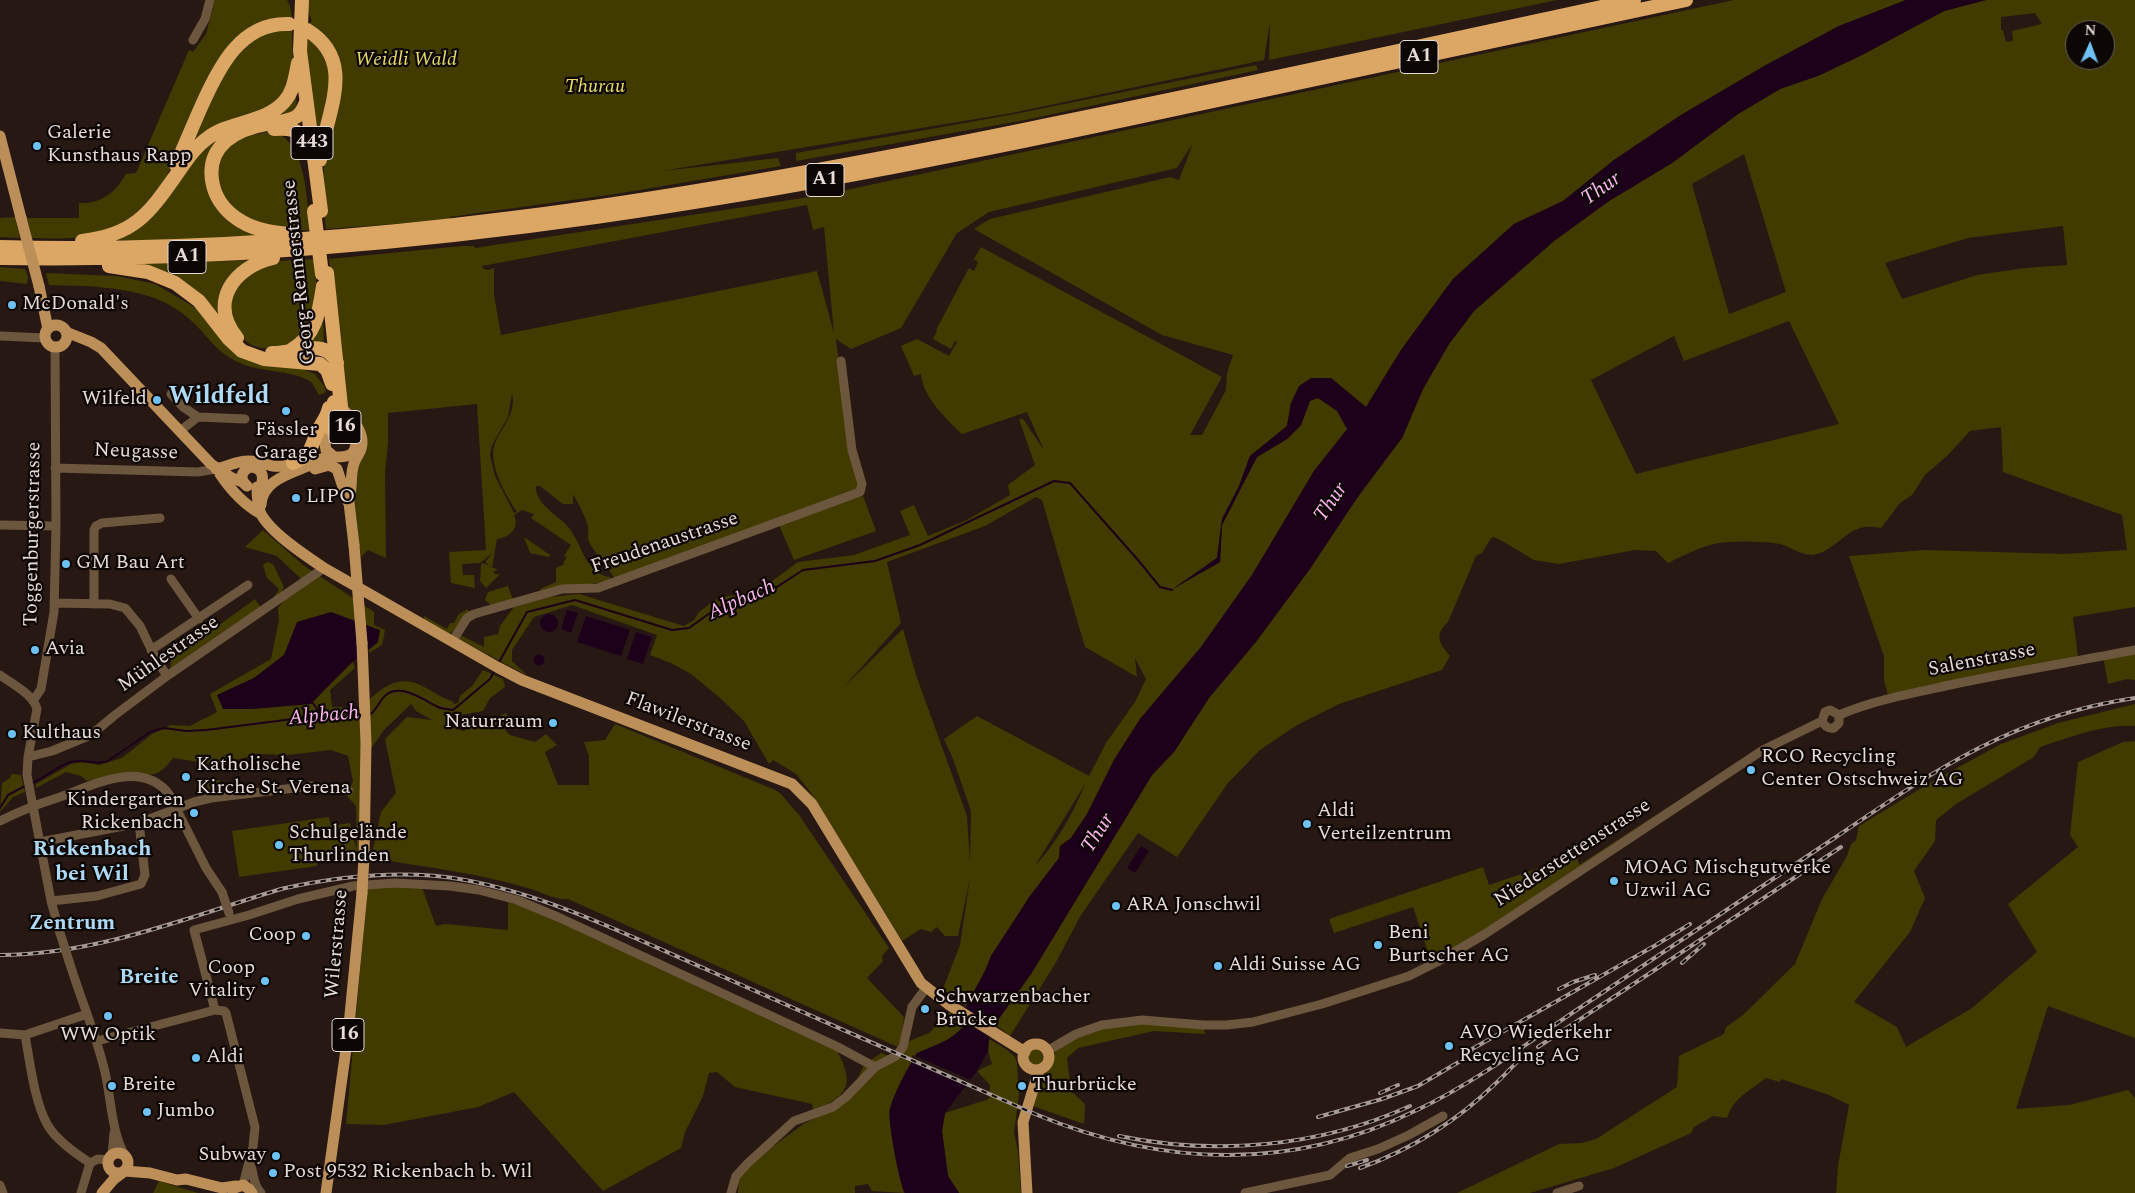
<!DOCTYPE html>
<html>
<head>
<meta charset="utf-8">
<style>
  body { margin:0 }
  #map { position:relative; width:2135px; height:1193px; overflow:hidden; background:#281814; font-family:Spectral,serif }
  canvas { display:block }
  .north { position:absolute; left:2065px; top:20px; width:50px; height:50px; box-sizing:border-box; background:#0c0604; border:1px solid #635b58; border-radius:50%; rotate:2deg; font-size:14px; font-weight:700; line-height:20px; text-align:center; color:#e6dbd7 }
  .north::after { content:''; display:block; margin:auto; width:18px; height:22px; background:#6ec2f3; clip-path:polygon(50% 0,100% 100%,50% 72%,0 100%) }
</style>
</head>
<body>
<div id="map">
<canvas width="2135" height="1193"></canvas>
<div class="north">N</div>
</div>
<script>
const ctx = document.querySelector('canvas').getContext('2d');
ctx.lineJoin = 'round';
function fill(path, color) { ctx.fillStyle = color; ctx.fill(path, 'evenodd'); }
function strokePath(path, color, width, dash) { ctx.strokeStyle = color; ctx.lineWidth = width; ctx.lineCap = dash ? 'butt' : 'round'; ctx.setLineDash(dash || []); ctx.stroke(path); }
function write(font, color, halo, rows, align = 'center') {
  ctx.font = font + ' Spectral,serif'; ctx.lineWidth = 4.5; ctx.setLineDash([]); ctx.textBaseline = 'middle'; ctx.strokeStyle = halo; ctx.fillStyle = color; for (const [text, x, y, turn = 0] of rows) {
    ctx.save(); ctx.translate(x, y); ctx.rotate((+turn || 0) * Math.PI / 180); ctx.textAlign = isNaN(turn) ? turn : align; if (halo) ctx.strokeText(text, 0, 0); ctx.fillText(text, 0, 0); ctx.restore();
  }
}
fill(new Path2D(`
  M215 0H287C294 11 292 29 292 41 294 70 293 99 262 112 247 119 230 121 216 129 201 137 193 149 182 159 185 145 193 130 199 117 215 79 238 20 289 26V20C279 18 268 21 259 25 211 46 193 115 174 160 164 183 154 206 132 221 103 240 66 239 32 238L27 218H79V203C101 204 115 193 126 174L136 173 189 50 193 52 206 34Z
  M309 0H1557L1269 60 1270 22 1264 60 1012 113 662 171 778 158 781 166 622 193 450 217 451 220 326 229C319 176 328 124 334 72L318 160 306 70 308 24 312 21 307 9Z
  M1734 0H1906L1839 26 1766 65 1681 115 1614 160 1563 201 1514 224 1453 279 1401 350 1366 407 1331 378 1291 403 1287 426 1250 456 1239 486 1222 519 1217 558 1179 585 1220 562 1222 525 1257 457 1287 439 1301 425 1309 401 1318 398 1336 409 1348 429 1314 471 1252 575 1201 647 1140 719 1114 760 1087 814 1071 838 1060 846 1059 858 1030 896 991 956 985 971 966 1006 955 1000 961 992 954 999 943 989 960 945 970 878 958 936H945L937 927 931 932 921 929 902 941 811 793 796 774 773 760 769 764 744 721 719 697 691 674 671 663 650 655 657 635 572 605 534 617 512 650V661L528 676 459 639 460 635 484 647V637L498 634 500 626 514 607 549 597 579 594 684 626 694 620 699 612 718 598 760 590 798 562 854 555 910 535 900 511 914 505 928 536 967 520 1010 495 1008 485 1035 465 1019 419H1023L1044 450 1027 412 962 434C947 420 922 396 921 374L914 376 901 346 917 339 949 356 957 342 955 341 951 349 933 339 937 331 936 330 969 268 974 271 978 262 974 259 981 247 1222 377 1190 435H1202L1226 390 1227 373 1233 355 1162 335 974 229 990 219 1170 177 1179 180 1193 143 1177 168 989 212 957 233 901 328 851 349 836 339 846 424 859 483 858 489 614 578C607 565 596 555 589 542 587 537 589 531 588 526 584 514 579 504 573 494V504H563L540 486H536C535 505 559 515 569 528 582 544 585 574 610 577V581L541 592 540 589 556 582V568L565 564 563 563 567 557 564 556 571 545 531 518 534 514 522 510 514 515C520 528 510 537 497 539L492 568 485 562 493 553 480 563 462 564 463 575H474L475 588 451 583 449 552 486 550 477 404 388 413V443L385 472 386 558 368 550 361 557 354 500 352 417 346 399 340 363 329 259 462 246H474L475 248 823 195ZM807 205 813 230 824 227 834 333 817 271 501 335 494 295V268L488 270 484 269 482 266ZM512 393C517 412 502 427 495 443 487 462 506 496 517 512L514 513 495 476 490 455 492 445 508 417ZM1036 497 1042 500 1085 647 1137 677 1135 658 1146 679 1135 702 1106 743 1089 776 977 716 944 739 953 759 971 811 970 863 967 816 916 675 903 629 843 688 901 623 887 562 985 526ZM1085 784C1074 812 1056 844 1035 866Z
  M1986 0H2135V607L2073 617 2078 657 1949 681 1888 695 1884 680V656L1849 556 1925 550 2064 554 2127 550 2122 515 2003 472 2001 427 1970 431 1947 456 1925 475 1912 495 1900 503 1881 528C1850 521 1844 543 1820 553 1804 559 1794 548 1780 544 1765 541 1724 540 1710 545 1696 549 1682 556 1668 563L1656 551 1635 550 1559 564 1534 560 1504 542 1494 537 1491 538 1482 553 1476 556 1448 622C1434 635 1439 643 1450 656L1442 670 1339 704 1297 725 1260 750 1228 783 1177 857 1138 833 1081 915 1055 964 1010 1036 995 1024 1031 974 1152 775 1174 752 1209 698 1402 438 1423 389 1449 344 1474 311 1554 241 1609 201 1672 163 1738 114 1780 89 1820 75 1862 55 1944 11ZM2035 13 2042 24 2012 31 2013 41 2006 42 2003 30H2001V17ZM2075 30H2105V60H2075ZM1744 154 1786 292 1729 314 1692 184ZM2063 226 2067 265 2025 268 1977 275 1902 299 1885 263 1968 238ZM1789 321 1839 424 1636 474 1591 380 1674 336 1684 361Z
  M1256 65 1258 70 1025 120 796 161V153L1015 114Z
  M296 92 297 110 227 134 211 190 262 236 147 241 101 240 117 235 200 148Z
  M266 132C307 131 307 203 310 230 281 232 241 224 222 199 217 192 217 175 215 165L234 139Z
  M15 217 20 238 0 237V218Z
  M314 259 317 291 315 317 289 347C263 351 242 350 234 320 232 315 229 307 229 301 231 294 235 286 238 280L277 261Z
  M253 260C247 267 236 271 230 280 212 307 229 350 263 355 280 357 299 352 316 349L322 350 323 353C311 357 298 355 285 356 231 361 227 319 192 292 174 277 159 276 140 267L141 264Z
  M0 267 25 269 28 276 27 284 0 281Z
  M46 273 117 276 155 284 203 312 220 336 315 374 324 386 326 392 319 395C317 392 314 385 311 382 297 371 263 372 245 365 214 353 210 336 187 317 152 286 93 286 49 285Z
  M323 315 324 346 313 345 310 339Z
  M863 496 876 531 794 560 779 525Z
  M263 530 303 565 374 612V625L385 630 382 645 369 653V650L378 642 298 622 284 655 254 678 217 695 335 679 353 662 355 668 330 690 332 707 359 708C382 689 397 670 428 689 437 694 442 698 452 701L454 704 458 703 460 696 472 686 483 670 503 679 505 687 490 698 483 711 449 717 453 727 463 731 506 713 511 722 504 729 510 735 535 742 546 734 557 745 545 752 558 785H589V756L584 742 605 740 615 724 773 789 780 793 799 815 889 948 882 956 883 961 867 978 904 1017 901 1039 898 1047 568 899C558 901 541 892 531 889 479 873 425 867 371 858L381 812 396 793 385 739 407 717 432 720 416 711 411 704 384 730 361 763 358 859 336 862 335 853 316 856 317 866 239 877 232 831 329 817 331 826 350 823 357 851 356 806 346 795 353 782 348 756 331 750 287 755 257 754 219 765 173 758C154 784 147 771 122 774 110 775 99 778 87 781L81 776 66 772 36 788V784L71 764 83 762 99 765 122 758 152 734 171 725 190 726 217 712 210 694 271 659 279 620 278 608 301 579 277 556 245 547Z
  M524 537 550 555 549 557 530 553Z
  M267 562 273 564 284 587 281 595 274 597 279 589 267 578 263 565Z
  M483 563 498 570 494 571V574H500L486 588 480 581 481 565Z
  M508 586 513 600 491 605 485 600 488 592Z
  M255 599 261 608 176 668H170L172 657 167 652 168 646 182 648 196 642Z
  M468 609 469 612C462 619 457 630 449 634L424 619V616L447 629 450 623H454L459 614Z
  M2135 650V680L2127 679 2108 684 2103 656Z
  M2135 704V726C2103 724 2071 737 2040 747L2034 757 1956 804 1936 820 1935 841 1914 871 1925 898 1910 932 1854 1002 1897 1027 1906 1047 1972 1008 2037 952 2008 904 2078 847 2070 835 2078 762 2123 742 2135 741V1038L2048 1006 2016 1109 2069 1105 2128 1090 2135 1098V1193H1836L1838 1166 1849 1105 1829 1095 1781 1079 1780 1082 1766 1078C1750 1091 1733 1098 1727 1118L1713 1116 1694 1127 1691 1133 1614 1168 1530 1193H1457L1559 1144 1582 1143 1596 1139 1677 1087 1679 1056 1724 1034 1726 1027 1743 1015 1795 964 1822 899 1847 856 1851 844 1856 840 1859 826 1933 781 2001 744 2058 723Z
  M1748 755 1432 964 1413 907 1334 933 1329 919 1483 867 1489 885 1577 855 1579 865Z
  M12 774 21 775 25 792 13 797 0 812 2 783 10 778Z
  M220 780 221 793 203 795 202 788H207V781Z
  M368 884 421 885 436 926 445 924 508 930V902L558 917 833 1044C854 1080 854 1094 813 1111L812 1104 735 1087 717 1072 709 1073 703 1096 685 1132 681 1148 603 1191 514 1092 478 1107 384 1125 346 1124Z
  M950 1012 967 1023 954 1037 917 1053C907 1070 895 1090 890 1109 887 1118 900 1186 905 1193L872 1191 868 1184 855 1186V1193H738L739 1171 805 1123 833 1110 851 1093 864 1065 881 1053 899 1060 907 1042 929 1033Z
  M1122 1022 1203 1025 1205 1034 1154 1031 1078 1048 1067 1058 1071 1091 1085 1104 1084 1124 1033 1106 1041 1076 1047 1072 1058 1045Z
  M989 1039 1006 1049 1015 1057 1017 1063 1019 1095 1014 1132 1018 1151 1021 1193H959L948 1176 942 1131 945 1113 989 1099 990 1085 977 1071 992 1064 988 1051Z
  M1027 1057a8 8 0 1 1 16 0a8 8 0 1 1-16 0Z
  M159 1181 198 1193H153Z`), '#413b00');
fill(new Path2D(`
  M1906 0H1986L1944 11 1862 55 1820 75 1780 89 1738 114 1672 163 1609 201 1554 241 1474 311 1449 344 1423 389 1402 438 1363 489 1310 569 1256 642 1209 698 1174 752 1152 775 1031 974 995 1024 989 1039 988 1051 977 1071 945 1113 942 1131 948 1176 959 1193H905C900 1186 887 1118 890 1109 895 1090 907 1070 917 1053 939 1045 951 1040 967 1023L966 1006 985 971 991 956 1030 896 1059 858 1060 846 1071 838 1087 814 1114 760 1140 719 1201 647 1252 575 1314 471 1347 429 1337 411 1318 398 1310 401 1301 425 1287 439 1257 457 1222 525 1220 562 1171 590 1217 558 1222 519 1239 486 1250 456 1287 426 1291 403 1299 386 1311 378H1331L1366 407 1401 350 1453 279 1514 224 1563 201 1614 160 1681 115 1766 65 1839 26Z
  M567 610 578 613 571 633 561 629Z
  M331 612 380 630 378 642 352 662 311 704 253 709H223L217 695 254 678 284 655 297 622Z
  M540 623a9 9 0 1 1 18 0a9 9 0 1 1-18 0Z
  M586 616 630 630 621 656 577 642Z
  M636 632 652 637 643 664 627 659Z
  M533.5 660a5.5 5.5 0 1 1 11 0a5.5 5.5 0 1 1-11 0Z
  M1141 846 1149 851 1135 873 1127 868Z`), '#1d001a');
fill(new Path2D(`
  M913 1055 973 1081 969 1087 909 1061Z`), '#281814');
strokePath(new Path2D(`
  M498 664 527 612 575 600 672 630 689 628 717 608 763 596 803 570 875 561 920 545 1054 481 1070 483 1138 560 1160 587 1172 590
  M313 703 317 709 335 716
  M370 714 372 713C377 708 381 699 386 695 401 683 424 700 438 707 442 709 448 709 453 710L490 679 495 670
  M32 783C45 778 57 766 71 762 84 758 95 766 108 761L150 732 164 728 186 731 206 730 309 717H345L360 715
  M0 808 8 795 25 786`), '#1d001a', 2);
strokePath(new Path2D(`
  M193 40 205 19 210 0
  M0 336 45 338
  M171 394 183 407 198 417
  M180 431 198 417 245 419
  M55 468 198 472 216 469
  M0 525 56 526
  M171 579 199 619
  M54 603 110 604 125 608 140 626 155 657 167 676
  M94 604V530L96 526 102 523 160 518
  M452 642 467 618 474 614 562 589 598 588 860 492 862 484 852 450 841 361
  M151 650 248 585
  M0 675C12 684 33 694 37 709L28 757 27 775 51 901 60 933
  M33 701 41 689 54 612 56 526 55 347
  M1839 715C1874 700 1913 693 1950 685 2011 672 2073 662 2135 650
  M1822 721C1825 727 1828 729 1834 728L1839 723V715
  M1822 721 1825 712 1830 710 1839 715
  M28 757 52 751 91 735 115 715 167 676 324 568
  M0 821C18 812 35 805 54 799 89 788 139 757 169 794L206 868 222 892
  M40 842 139 823 194 802 211 798 311 786 349 791
  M51 901 97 896 141 884 145 875 139 823
  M69 961C80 997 95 1032 104 1068 111 1094 111 1133 125 1155
  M215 1010 194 930 249 915 298 899 353 886 395 883 450 886 479 890 517 900 558 917 836 1046 875 1067
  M0 1033 25 1035 87 1014
  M25 1035C30 1062 34 1100 47 1124 56 1140 75 1153 90 1163
  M97 1041 215 1010 224 1011 226 1013 255 1127 253 1147 243 1185
  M1047 1051 1076 1034 1102 1025 1142 1020 1203 1025H1227L1253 1022 1322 1004 1409 976 1437 962 1485 934 1763 750 1822 721
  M112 1155 114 1133
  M250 1164C255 1174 252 1184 261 1193
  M0 1185 3 1193
  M81 1193 90 1163 98 1159 108 1160
  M731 1193 736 1176 748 1163 794 1121 833 1107 846 1097 875 1067 896 1056 903 1047 912 1007 926 988
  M1245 1193 1330 1175 1350 1158 1378 1149 1409 1135 1443 1116
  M1557 1193 1579 1186`), '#6c563d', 9);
strokePath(new Path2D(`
  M0 136 21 218
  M39 286 48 329
  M45 336a11 11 0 1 1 22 0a11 11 0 1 1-22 0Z
  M66 332 91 342 101 348 211 464 232 478 243 482
  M342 408C352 419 366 433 361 449 359 455 354 460 353 467 350 479 353 489 348 502
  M216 469C227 467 236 461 247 461 267 460 270 472 293 463
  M315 469 329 465 337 469 348 502
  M220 474C230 489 245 505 261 514
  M247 486C239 480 241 471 250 467 259 467 264 473 262 482
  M257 487C257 495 257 506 261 514 271 533 306 556 324 568L497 667 522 680 792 784 812 804 921 983 948 1004 1025 1052
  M348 494 354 545
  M261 505C262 481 289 474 308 466 314 464 319 459 325 458 337 455 355 462 356 443 356 429 342 424 331 429L324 438 326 450 334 457
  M362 643 366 743 364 857
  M1023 1057a13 13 0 1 1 26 0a13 13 0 1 1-26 0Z
  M108 1163a10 10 0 1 1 20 0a10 10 0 1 1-20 0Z
  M125 1171 150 1173 177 1180 186 1179 222 1188 236 1186
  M232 1189 243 1185 249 1189 252 1193
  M102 1193 114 1179 122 1173
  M326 1193 348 1035 362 893
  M1027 1193 1023 1122 1039 1070`), '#bc8f59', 11);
strokePath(new Path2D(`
  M302 0 300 51 321 211
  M307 30C359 62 325 114 320 160
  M274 129C289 128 299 128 306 143
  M176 165C185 145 193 125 202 105 219 67 241 22 289 24
  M290 234C271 233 251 229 236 218 223 209 214 195 212 180 207 145 237 129 266 124 275 122 287 122 296 117 302 113 304 108 306 102
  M82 241C136 235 150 212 179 171 188 158 196 146 209 137 231 121 265 123 284 102 294 91 295 77 298 63
  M0 247C345 256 686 199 1023 130 1227 89 1431 44 1634 0
  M0 258C404 265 797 191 1190 106 1356 71 1521 35 1686 0
  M109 266 148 272 175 283 199 301 228 338 242 351 264 359 320 364 327 370 332 384
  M327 273 342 416 347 428
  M237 338C208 302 234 267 273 258
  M291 350C316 336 319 313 323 286
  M272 353C293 354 326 336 337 363
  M331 429 335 416 334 402
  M293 463C315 453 309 447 319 429 323 421 327 417 329 408`), '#dca664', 14);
const rail = new Path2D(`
  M0 955C96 955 189 917 281 889 340 876 404 869 465 880 551 896 631 937 710 971 818 1019 927 1067 1035 1114 1163 1167 1291 1172 1417 1110 1476 1082 1530 1041 1584 1005 1668 949 1752 893 1836 837 1935 770 2013 716 2135 698
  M1682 963 1704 944
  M1559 989 1573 982 1595 975
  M1538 1047 1841 847
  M1465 1053 1656 945 1690 924
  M1380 1093 1398 1085
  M1318 1117 1382 1099 1418 1086 1474 1053
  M1119 1136C1215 1156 1320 1147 1410 1106
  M1347 1166 1367 1160
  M1360 1168C1410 1150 1456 1122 1495 1084 1506 1074 1516 1062 1528 1052`);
strokePath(rail, '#a79a96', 4);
strokePath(rail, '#0c0604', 2, [5.5]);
strokePath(new Path2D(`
  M222 892 229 913
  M60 933 69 961`), '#6c563d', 9);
strokePath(new Path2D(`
  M21 218 39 286
  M354 545 362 643
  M362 893 364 857`), '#bc8f59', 11);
strokePath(new Path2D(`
  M314 211 322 274`), '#dca664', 14);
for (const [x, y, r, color] of [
  [37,146,5,"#6ec2f3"],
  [12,305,5,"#6ec2f3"],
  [157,400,5,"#6ec2f3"],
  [286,411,5,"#6ec2f3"],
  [296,498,5,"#6ec2f3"],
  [66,564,5,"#6ec2f3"],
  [35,650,5,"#6ec2f3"],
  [553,723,5,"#6ec2f3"],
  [12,734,5,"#6ec2f3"],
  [1751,770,5,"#6ec2f3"],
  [186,777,5,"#6ec2f3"],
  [194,813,5,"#6ec2f3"],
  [1307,824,5,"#6ec2f3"],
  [279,845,5,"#6ec2f3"],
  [1614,881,5,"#6ec2f3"],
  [1116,906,5,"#6ec2f3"],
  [306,936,5,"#6ec2f3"],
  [1378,945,5,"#6ec2f3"],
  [1218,966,5,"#6ec2f3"],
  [265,981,5,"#6ec2f3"],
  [925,1009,5,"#6ec2f3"],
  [108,1016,5,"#6ec2f3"],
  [1449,1046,5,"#6ec2f3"],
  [196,1058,5,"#6ec2f3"],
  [112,1086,5,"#6ec2f3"],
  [1022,1086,5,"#6ec2f3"],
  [147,1112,5,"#6ec2f3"],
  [276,1156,5,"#6ec2f3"],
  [273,1173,5,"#6ec2f3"]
]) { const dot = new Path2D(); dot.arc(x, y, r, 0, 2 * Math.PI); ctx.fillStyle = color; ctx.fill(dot); strokePath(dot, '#0c0604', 2); }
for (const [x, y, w] of [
  [1419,57,38],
  [312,143,42],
  [825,180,38],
  [187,257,38],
  [345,427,32],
  [348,1035,32]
]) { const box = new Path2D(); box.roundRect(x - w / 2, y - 16.5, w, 33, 4); ctx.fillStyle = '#0c0604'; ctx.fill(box); strokePath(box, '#e6dbd7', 1); }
write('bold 19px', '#e6dbd7', null, [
  ["A1",1419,57],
  ["443",312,143],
  ["A1",825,180],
  ["A1",187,257],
  ["16",345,427],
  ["16",348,1035]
]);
write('italic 20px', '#e6da68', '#0c0604', [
  ["Weidli Wald",406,61],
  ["Thurau",595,88]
]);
write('20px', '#e6dbd7', '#0c0604', [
  ["Galerie",47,134],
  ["Kunsthaus Rapp",47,157],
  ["McDonald's",22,305],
  ["Wilfeld",147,400,"right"],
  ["Fässler",286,431,"center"],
  ["Garage",286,454,"center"],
  ["LIPO",306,498],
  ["GM Bau Art",76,564],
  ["Avia",45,650],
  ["Naturraum",543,723,"right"],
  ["Kulthaus",22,734],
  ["RCO Recycling",1761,758],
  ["Center Ostschweiz AG",1761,781],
  ["Katholische",196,766],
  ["Kirche St. Verena",196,789],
  ["Kindergarten",184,801,"right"],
  ["Rickenbach",184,824,"right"],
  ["Aldi",1317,812],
  ["Verteilzentrum",1317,835],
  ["Schulgelände",289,834],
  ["Thurlinden",289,857],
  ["MOAG Mischgutwerke",1624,869],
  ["Uzwil AG",1624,892],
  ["ARA Jonschwil",1126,906],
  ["Beni",1388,934],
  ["Burtscher AG",1388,957],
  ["Coop",296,936,"right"],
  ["Aldi Suisse AG",1228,966],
  ["Coop",255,969,"right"],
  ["Vitality",255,992,"right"],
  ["Schwarzenbacher",935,998],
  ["Brücke",935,1021],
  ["AVO Wiederkehr",1459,1034],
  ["Recycling AG",1459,1057],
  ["WW Optik",108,1036,"center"],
  ["Aldi",206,1058],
  ["Breite",122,1086],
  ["Thurbrücke",1032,1086],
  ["Jumbo",157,1112],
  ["Subway",266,1156,"right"],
  ["Post 9532 Rickenbach b. Wil",283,1173]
], 'left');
write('20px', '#e6dbd7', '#0c0604', [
  ["Georg-Rennerstrasse",300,272,-96],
  ["Neugasse",136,453,2],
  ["Toggenburgerstrasse",34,534,-89],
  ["Freudenaustrasse",665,544,-19],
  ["Mühlestrasse",169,655,-35],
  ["Salenstrasse",1982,661,-11],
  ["Flawilerstrasse",688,723,21],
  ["Niederstettenstrasse",1573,854,-33],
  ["Wilerstrasse",338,944,-85]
]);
write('italic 21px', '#fcb6ef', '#0c0604', [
  ["Thur",1602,190,-35],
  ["Thur",1332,503,-55],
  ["Alpbach",742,601,-24],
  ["Alpbach",324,717,-5],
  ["Thur",1099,834,-57]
]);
write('bold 21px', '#aed9f5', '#0c0604', [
  ["Zentrum",72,925],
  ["Breite",149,979]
]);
write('bold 22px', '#aed9f5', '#0c0604', [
  ["Rickenbach",92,851],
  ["bei Wil",92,876]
]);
write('bold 25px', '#aed9f5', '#0c0604', [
  ["Wildfeld",219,398]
]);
</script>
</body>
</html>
